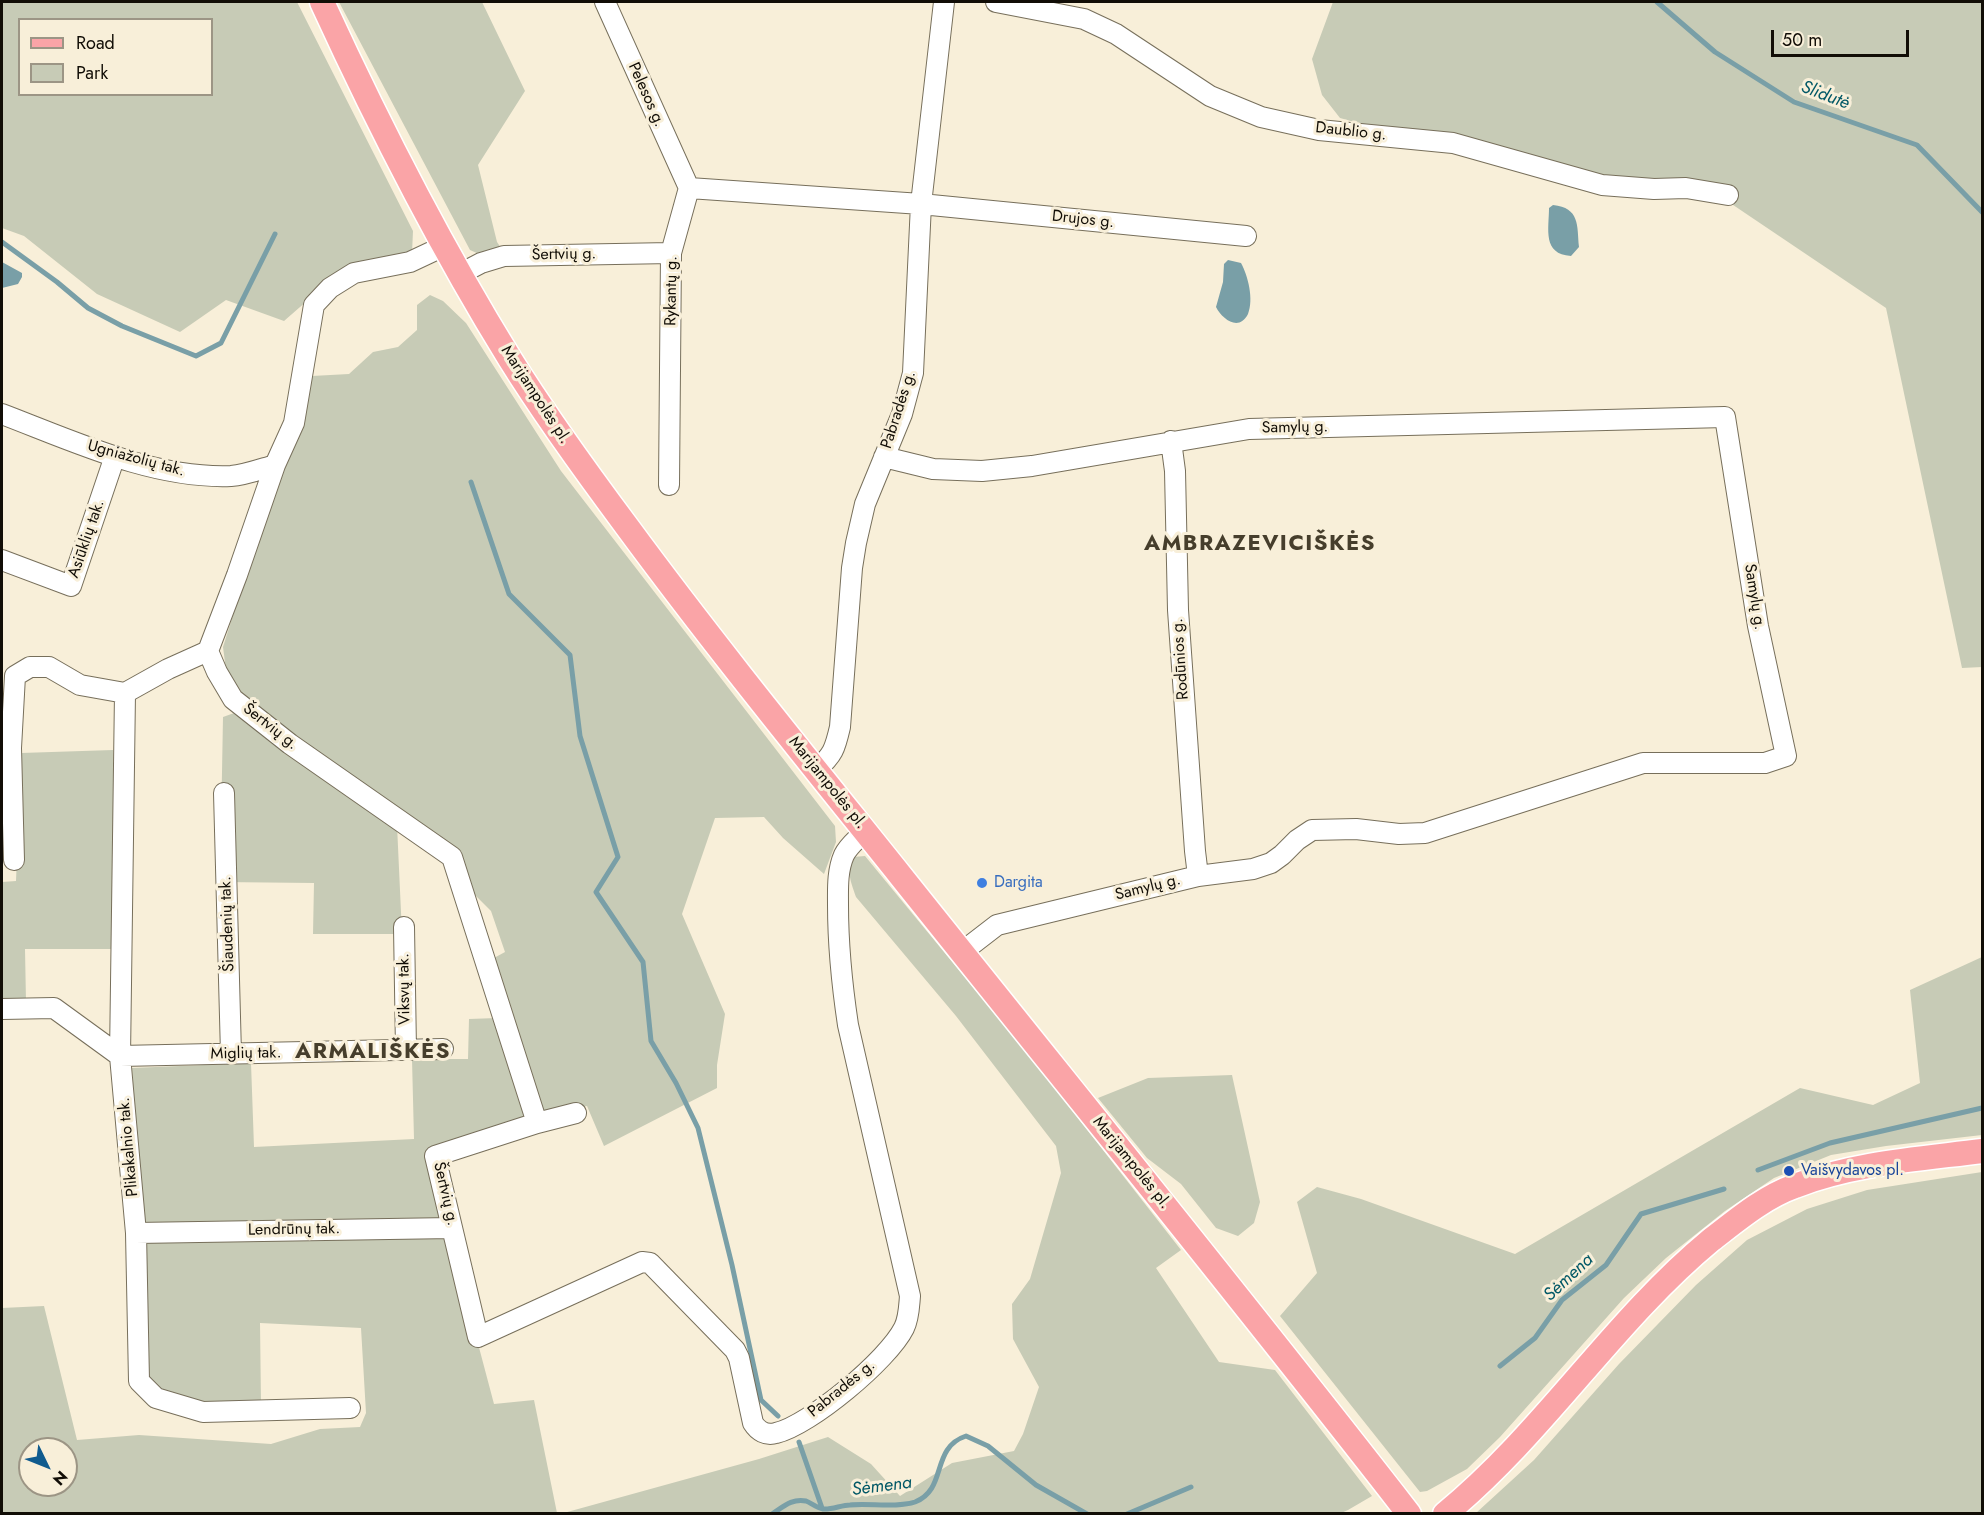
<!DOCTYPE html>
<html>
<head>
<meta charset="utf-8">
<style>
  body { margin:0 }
  #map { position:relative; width:1984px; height:1515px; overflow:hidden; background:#f8efd9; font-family:Jost,sans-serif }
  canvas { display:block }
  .frame { position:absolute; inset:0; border:3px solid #110d06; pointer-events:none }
  .legend { position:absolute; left:18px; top:18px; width:195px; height:78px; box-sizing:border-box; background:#f8efd9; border:2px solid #9c9585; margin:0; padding:8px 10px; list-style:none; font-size:18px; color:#110d06 }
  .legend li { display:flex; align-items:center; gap:12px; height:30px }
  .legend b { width:30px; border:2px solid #9c9585 }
  .north { position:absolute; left:18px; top:1437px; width:60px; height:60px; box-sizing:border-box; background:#f8efd9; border:2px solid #9c9585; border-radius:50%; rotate:133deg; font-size:16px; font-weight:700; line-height:24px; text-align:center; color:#110d06 }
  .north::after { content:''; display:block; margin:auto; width:21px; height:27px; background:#105b8e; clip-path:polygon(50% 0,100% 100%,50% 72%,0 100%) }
  .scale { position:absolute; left:1771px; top:30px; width:138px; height:27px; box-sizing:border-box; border:3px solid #110d06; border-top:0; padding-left:8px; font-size:18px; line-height:21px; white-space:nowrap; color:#110d06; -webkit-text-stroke:4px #f8efd9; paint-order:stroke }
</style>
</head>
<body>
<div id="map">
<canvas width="1984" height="1515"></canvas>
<div class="frame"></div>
<ul class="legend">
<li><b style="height:8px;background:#faa4a7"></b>Road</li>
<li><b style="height:16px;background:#c7cbb6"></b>Park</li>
</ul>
<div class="north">N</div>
<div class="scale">50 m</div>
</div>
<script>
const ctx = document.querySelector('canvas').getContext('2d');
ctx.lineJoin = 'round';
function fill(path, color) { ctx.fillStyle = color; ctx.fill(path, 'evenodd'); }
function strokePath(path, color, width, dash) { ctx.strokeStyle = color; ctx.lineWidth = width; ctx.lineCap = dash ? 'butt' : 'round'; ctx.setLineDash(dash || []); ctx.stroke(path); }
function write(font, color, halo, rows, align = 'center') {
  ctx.font = font + ' Jost,sans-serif'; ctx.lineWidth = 6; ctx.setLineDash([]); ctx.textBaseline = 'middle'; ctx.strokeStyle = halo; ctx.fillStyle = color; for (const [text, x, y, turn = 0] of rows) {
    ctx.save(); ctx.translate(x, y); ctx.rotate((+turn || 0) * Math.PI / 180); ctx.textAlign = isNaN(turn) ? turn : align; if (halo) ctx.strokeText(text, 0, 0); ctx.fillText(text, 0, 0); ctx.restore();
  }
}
fill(new Path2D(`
  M2 2H297L413 231 412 253 347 266 284 321 226 300 180 332 97 294 24 236 2 228ZM20 20H212V94H20Z
  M339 2H482L525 91 478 165 497 242 501 248 479 254 470 250Z
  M1333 2H1982V667L1962 668 1886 308 1696 180 1664 183 1611 178 1376 128 1340 118 1322 95 1312 59Z
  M430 295 443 301 466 323 561 471 835 826 836 842 824 874 783 838 764 817 715 818 682 914 725 1014 717 1065V1088L604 1146 587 1106 546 1114 540 1107 494 958 505 952 491 911 471 891 461 858 333 761 259 714 242 697 226 670 223 647 254 548 293 444 312 376 349 374 373 352 398 347 417 330V305Z
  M237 712 397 825 402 934H313L314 883 220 882 223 717Z
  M113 750 116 949H25L26 1002 2 1003V882L16 881 21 753Z
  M865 856 1028 1054 1181 1250 1156 1268 1219 1362 1275 1370 1372 1496 1348 1510 1339 1514H560L759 1459 828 1437 871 1464 900 1496 952 1463 1014 1451 1023 1434 1039 1387 1013 1339 1012 1304 1030 1279 1061 1173 1056 1146 956 1016 856 897C851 882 846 872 853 857Z
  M1982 957V1135L1886 1146 1831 1155 1774 1178 1725 1211 1666 1258 1624 1298 1500 1437 1467 1469 1427 1491 1420 1492 1280 1316 1317 1273 1297 1202 1317 1187 1361 1199 1515 1254 1800 1088 1873 1105 1920 1083 1910 990Z
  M497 1018 530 1121 428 1155 494 1404 534 1400 557 1513 2 1514V1308L44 1306 77 1440 139 1435 271 1444 320 1429 360 1427 366 1413 361 1328 260 1323 261 1405 203 1407 158 1392 144 1380 132 1068 251 1063 254 1147 414 1139 412 1059H468L469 1019ZM30 1449H66V1485H30Z
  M1232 1075 1260 1202 1254 1223 1238 1236 1216 1228 1181 1184 1147 1158 1098 1098 1148 1078Z
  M1982 1172V1513H1476L1534 1460 1619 1364 1696 1285 1747 1240 1807 1209 1867 1190Z`), '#c7cbb6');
fill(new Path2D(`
  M1553 205C1580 208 1577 225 1579 247L1571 256C1542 254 1549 229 1549 208Z
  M1228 260 1241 263C1248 276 1254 299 1248 314 1239 332 1222 319 1216 307L1223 282 1224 264Z
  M2 262 22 273V277L18 284 2 288Z`), '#799fa7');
strokePath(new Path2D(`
  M1657 2 1715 52 1794 102 1917 145 1982 212
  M2 242 57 282 88 308 122 326 196 356 221 343 275 234
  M471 482 509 594 570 655 580 736 618 857 596 892 643 962 651 1041 676 1083 698 1128 732 1265 761 1400 778 1416
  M1758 1170 1830 1143 1982 1108
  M1500 1366 1535 1338 1562 1300 1606 1265 1641 1214 1724 1189
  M799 1442 822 1508
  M772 1514C783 1507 792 1498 806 1501 811 1503 817 1508 823 1509 831 1510 842 1505 850 1505 869 1503 897 1508 915 1502 948 1489 930 1448 966 1436L988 1446 1036 1485 1087 1514
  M1127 1514 1191 1487`), '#799fa7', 5);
const minor = new Path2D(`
  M605 2 689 188
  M996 2 1084 19 1116 34 1210 96 1261 117 1319 130 1453 143 1602 185 1654 189 1686 188 1728 195
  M444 246 410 262 354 273 330 288 314 305 294 423 275 465 237 575 208 651 217 672 233 699 290 744 452 857 537 1123
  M460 274 481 263 504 256 671 253
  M2 414C73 441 153 479 231 476 245 475 261 469 275 465
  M1171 441 1175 471 1178 610 1195 851 1198 876
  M884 457 933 469 982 471 1032 466 1249 429 1725 417 1758 626 1786 756 1765 763H1643L1425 833 1399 834 1356 829 1312 830 1297 840 1282 855 1271 863 1253 869 1198 876 997 925 962 952
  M669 485 671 253 689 188 921 204 1246 236
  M2 560 71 586 115 456
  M125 693 120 1056 136 1233 139 1381 156 1398 203 1412 350 1408
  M816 770C833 755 835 749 840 727L852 568 856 543 865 504 902 414 913 373 921 204 944 2
  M224 793 231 1054
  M14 860 11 748 15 676 30 667H49L80 685 125 693 168 669 208 651
  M404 927 406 1050
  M2 1009 54 1008 120 1056 443 1049
  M576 1113 537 1123 435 1156 478 1337 642 1262 650 1263 735 1350 739 1358 753 1423C758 1431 766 1436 776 1433 810 1425 888 1360 904 1328 909 1318 909 1307 910 1296L848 1025C842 985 838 946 838 905 838 889 837 871 844 855 849 845 858 839 865 831
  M136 1233 452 1228`);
const major = new Path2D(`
  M322 2C378 124 439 244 510 359 546 417 587 473 628 528 715 646 808 760 900 875 1070 1088 1242 1299 1409 1514
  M1445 1514C1544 1433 1613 1321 1711 1240 1737 1220 1764 1197 1795 1186 1854 1163 1920 1159 1982 1151`);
strokePath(minor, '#776f5b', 22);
strokePath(major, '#fff', 27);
strokePath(minor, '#fff', 20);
strokePath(major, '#faa4a7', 24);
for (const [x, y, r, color] of [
  [982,883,6,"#3f7fe0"],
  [1789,1171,6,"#1a4fb4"]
]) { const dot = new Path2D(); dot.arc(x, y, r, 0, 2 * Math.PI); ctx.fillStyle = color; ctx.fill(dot); strokePath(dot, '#f8efd9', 2); }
write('16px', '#110d06', '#f8efd9', [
  ["Pelesos g.",646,95,66],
  ["Daublio g.",1351,132,6],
  ["Drujos g.",1083,220,6],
  ["Šertvių g.",564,255,-1],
  ["Rykantų g.",672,291,-89],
  ["Marijampolės pl.",535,395,57],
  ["Pabradės g.",899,410,-72],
  ["Samylų g.",1295,428,-1],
  ["Ugniažolių tak.",136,459,15],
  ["Asiūklių tak.",87,539,-71],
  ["Samylų g.",1754,597,81],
  ["Rodūnios g.",1181,659,-94],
  ["Šertvių g.",270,727,38],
  ["Marijampolės pl.",827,783,51],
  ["Samylų g.",1148,888,-14],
  ["Šiaudenių tak.",228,924,-92],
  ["Viksvų tak.",405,989,-91],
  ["Miglių tak.",246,1054,-1],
  ["Plikakalnio tak.",129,1147,-95],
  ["Marijampolės pl.",1131,1163,51],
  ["Šertvių g.",445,1194,77],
  ["Lendrūnų tak.",294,1230,-1],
  ["Pabradės g.",842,1389,-39]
]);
write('16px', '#366cbe', '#f8efd9', [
  ["Dargita",994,883]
], 'left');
write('16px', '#164399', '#f8efd9', [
  ["Vaišvydavos pl.",1801,1171]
], 'left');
write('italic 18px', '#025866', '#f8efd9', [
  ["Slidutė",1825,96,21],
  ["Sėmena",1569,1278,-43],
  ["Sėmena",882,1487,-7]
]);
ctx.letterSpacing = '1.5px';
write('bold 22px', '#463e2c', '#f8efd9', [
  ["AMBRAZEVICIŠKĖS",1260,545],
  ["ARMALIŠKĖS",373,1053]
]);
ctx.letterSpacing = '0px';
</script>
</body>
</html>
